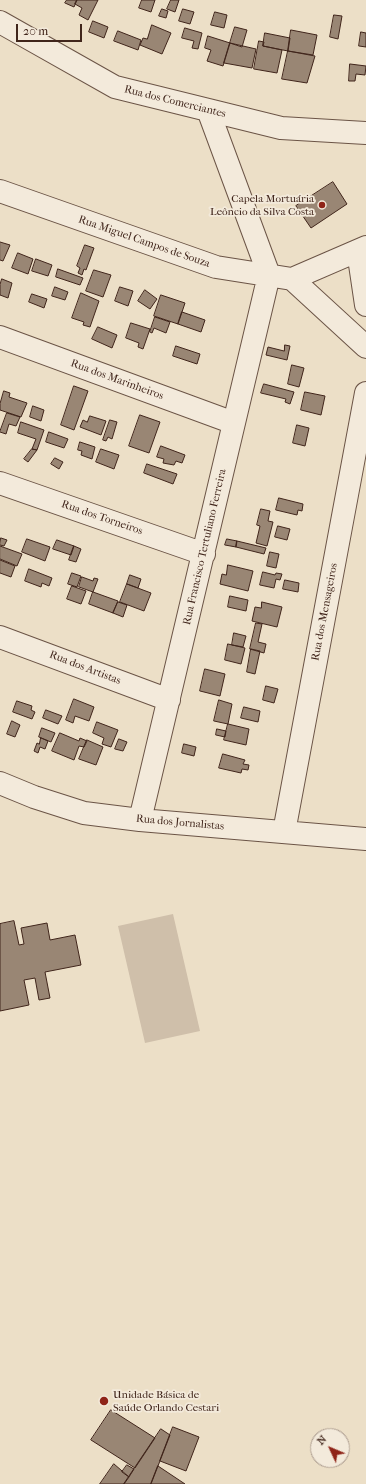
<!DOCTYPE html>
<html>
<head>
<meta charset="utf-8">
<style>
  body { margin:0 }
  #map { position:relative; width:366px; height:1484px; overflow:hidden; background:#ecdfc7; font-family:"IM FELL French Canon",serif }
  canvas { display:block }
  .north { position:absolute; left:310px; top:1428px; width:40px; height:40px; box-sizing:border-box; background:#f3eadb; border:1px solid #ab9b8e; border-radius:50%; rotate:314deg; font-size:11px; font-weight:700; line-height:16px; text-align:center; color:#40251b }
  .north::after { content:''; display:block; margin:auto; width:14px; height:18px; background:#8f2418; clip-path:polygon(50% 0,100% 100%,50% 72%,0 100%) }
  .scale { position:absolute; left:16px; top:24px; width:66px; height:18px; box-sizing:border-box; border:2px solid #40251b; border-top:0; padding-left:5px; font-size:12px; line-height:14px; white-space:nowrap; color:#40251b; -webkit-text-stroke:3px #f3eadb; paint-order:stroke }
</style>
</head>
<body>
<div id="map">
<canvas width="366" height="1484"></canvas>
<div class="north">N</div>
<div class="scale">20 m</div>
</div>
<script>
const ctx = document.querySelector('canvas').getContext('2d');
ctx.lineJoin = 'round';
function fill(path, color) { ctx.fillStyle = color; ctx.fill(path, 'evenodd'); }
function strokePath(path, color, width, dash) { ctx.strokeStyle = color; ctx.lineWidth = width; ctx.lineCap = dash ? 'butt' : 'round'; ctx.setLineDash(dash || []); ctx.stroke(path); }
function write(font, color, halo, rows, align = 'center') {
  ctx.font = font + ' "IM FELL French Canon",serif'; ctx.lineWidth = 3.5; ctx.setLineDash([]); ctx.textBaseline = 'middle'; ctx.strokeStyle = halo; ctx.fillStyle = color; for (const [text, x, y, turn = 0] of rows) {
    ctx.save(); ctx.translate(x, y); ctx.rotate((+turn || 0) * Math.PI / 180); ctx.textAlign = isNaN(turn) ? turn : align; if (halo) ctx.strokeText(text, 0, 0); ctx.fillText(text, 0, 0); ctx.restore();
  }
}
fill(new Path2D(`
  M173 914 200 1031 145 1043 118 926Z`), '#cfbfaa');
const building = new Path2D(`
  M67 0H77L74 7 65 3Z
  M77 0H98L88 20 79 15 82 8 75 4Z
  M142 0H155L151 12 139 8Z
  M171 0H179L175 12 167 9Z
  M162 9 168 11 166 18 159 16Z
  M183 9 194 12 190 24 179 21Z
  M215 12 227 15 224 28 211 25Z
  M334 15 342 16 338 39 330 37Z
  M93 21 108 27 104 38 89 32Z
  M152 25 171 33 162 54 140 45 143 38 147 39Z
  M235 27 247 30 242 47 230 43Z
  M185 28 202 33 198 49 192 48 194 41 182 38Z
  M291 30 317 35 313 55 288 51Z
  M118 31 141 40 138 50 114 41Z
  M361 32 366 33V47L359 46Z
  M265 33 290 38 288 51 263 46Z
  M208 36 230 43 223 66 207 61 211 50 205 48Z
  M259 41 264 42 263 46 282 50 277 73 254 69Z
  M230 43 256 49 252 68 224 63Z
  M288 51 315 56 307 83 282 79Z
  M350 64 366 66 365 75 356 74 355 81H349Z
  M333 182 347 204 311 228 296 206Z
  M0 242 10 245 3 261 0 260Z
  M85 245 94 248 86 270 84 269 82 275 78 273 80 268 77 266Z
  M18 253 33 259 28 274 12 268Z
  M36 259 52 265 48 276 32 271Z
  M58 269 83 278 80 285 56 277Z
  M94 270 111 275 103 297 86 291Z
  M2 279 12 283 8 298 0 295V285Z
  M55 287 68 292 65 300 52 296Z
  M120 287 133 291 128 306 115 301Z
  M145 290 157 299 150 309 138 301Z
  M81 293 99 301 90 327 83 325 84 322 72 318Z
  M32 294 47 299 44 308 29 302Z
  M161 295 185 303 178 324 154 316Z
  M182 312 205 320 201 332 178 324Z
  M155 317 170 322 166 333 154 328 152 333 150 332Z
  M131 323 150 329 143 349 138 347 139 343 126 338Z
  M98 327 117 335 112 348 92 339Z
  M285 345 290 346 287 360 266 355 268 347 284 351Z
  M176 346 200 354 197 364 173 356Z
  M292 365 304 368 299 387 288 384Z
  M264 384 294 392 290 404 285 402 286 399 261 393Z
  M74 386 88 391 74 430 61 425Z
  M4 391 10 393 9 397 27 403 21 417 0 410V404Z
  M305 392 325 396 321 415 301 410Z
  M33 406 44 410 41 421 30 417Z
  M7 413 20 417 16 426 9 424 6 434 0 432Z
  M140 415 160 422 149 453 129 446Z
  M90 416 106 421 101 435 80 427 83 420 87 422Z
  M110 420 117 422 112 439 108 437 106 441 103 440Z
  M21 422 44 430 37 450 32 449 36 439 18 433Z
  M297 425 309 428 305 446 293 443Z
  M49 432 68 439 64 448 46 442Z
  M80 442 95 447 92 459 81 455 82 451 78 450Z
  M161 446 185 455 182 463 176 461 174 465 163 463 164 459 157 457Z
  M32 449 37 450 28 462 24 459Z
  M101 449 119 455 114 469 96 462Z
  M55 458 63 462 59 469 51 464Z
  M147 464 177 474 173 484 144 473Z
  M279 498 303 504 302 511 298 510 297 515 276 510Z
  M261 509 270 511 268 521 273 522 267 546 256 543 260 526 257 525Z
  M278 526 290 529 287 540 275 537Z
  M1 538 7 540 4 546 0 545Z
  M27 539 50 547 45 561 22 552Z
  M227 539 237 541 236 547 225 545Z
  M57 540 74 546 71 555 53 549Z
  M237 541 266 548 264 554 236 547Z
  M0 546 22 554 17 566 0 559Z
  M74 546 81 549 76 562 69 560Z
  M270 552 279 554 276 568 267 566Z
  M0 560 15 566 11 577 0 573Z
  M228 565 253 571 248 591 220 584 222 574 226 575Z
  M29 569 52 578 49 586 42 583 41 587 25 581Z
  M263 572 275 575 276 573 282 574 280 580 276 579 274 588 260 585Z
  M72 573 81 576 77 587 68 584Z
  M130 575 141 579 138 588 127 584Z
  M82 577 93 581 94 578 98 579 93 592 79 587Z
  M285 580 299 583 298 592 283 589Z
  M127 584 151 593 144 611 120 602Z
  M72 586 86 591 81 604 67 599Z
  M93 592 118 601 113 613 89 604Z
  M230 596 248 600 246 611 228 607Z
  M118 602 127 605 123 617 113 613Z
  M262 602 282 607 277 627 252 621 255 607 261 608Z
  M256 623 262 624 258 642 266 644 264 653 250 649Z
  M234 633 246 636 243 647 232 645Z
  M228 644 245 648 241 664 225 660Z
  M251 649 260 651 255 674 247 672Z
  M205 669 225 674 220 696 200 691Z
  M266 686 278 689 274 703 263 700Z
  M74 699 94 707 89 721 75 716 73 723 66 720Z
  M219 700 232 704 228 724 214 721Z
  M17 701 32 706 31 710 35 712 32 719 13 712Z
  M244 707 260 711 258 722 241 718Z
  M46 710 62 716 58 724 43 718Z
  M12 721 20 725 15 737 7 734Z
  M97 722 118 730 111 747 102 744 104 738 93 733Z
  M228 724 249 729 246 745 224 740Z
  M42 728 55 733 51 742 39 737Z
  M217 729 226 731 225 737 216 735Z
  M60 733 79 741 80 738 87 741 84 747 79 746 74 760 52 751Z
  M41 738 48 741 45 749 40 747 38 753 34 751 37 743 39 744Z
  M119 739 127 742 123 751 115 749Z
  M87 740 103 747 96 765 79 759Z
  M184 744 196 747 194 756 182 753Z
  M223 754 245 760 243 764 249 765 248 770 242 769 241 773 219 768Z
  M14 921 19 945 24 944 21 928 47 923 50 940 75 935 81 965 45 972 50 998 39 1000 35 978 24 980 29 1005 0 1011V924Z
  M111 1410 155 1438 135 1468 91 1440Z
  M173 1427 199 1437 186 1471 160 1461Z
  M161 1429 170 1435 151 1484H124Z
  M114 1464 129 1477 124 1484H100Z
  M127 1465 134 1469 129 1477 122 1472Z
  M158 1466 185 1484H151Z`);
fill(building, '#998674');
strokePath(building, '#40251b', 1);
const minor = new Path2D(`
  M0 22 115 87 281 128 366 133
  M0 191 216 267 292 279
  M358 251 366 305
  M292 279 366 347
  M292 279 366 247
  M0 337 234 423
  M0 483 204 554
  M0 637 169 700
  M0 783 34 797 84 813 140 820 366 839
  M140 820 269 275 208 110
  M284 832 366 393`);
strokePath(minor, '#6b5446', 24);
strokePath(minor, '#f3eadb', 22);
for (const [x, y, r, color] of [
  [322,205,4,"#8f2418"],
  [104,1401,5,"#8f2418"]
]) { const dot = new Path2D(); dot.arc(x, y, r, 0, 2 * Math.PI); ctx.fillStyle = color; ctx.fill(dot); strokePath(dot, '#f3eadb', 1.5); }
write('11px', '#40251b', '#f3eadb', [
  ["Rua dos Comerciantes",175,102,14],
  ["Rua Miguel Campos de Souza",144,242,19],
  ["Rua dos Marinheiros",117,380,20],
  ["Rua dos Torneiros",102,518,19],
  ["Rua Francisco Tertuliano Ferreira",205,547,-77],
  ["Rua dos Mensageiros",325,612,-79],
  ["Rua dos Artistas",85,668,21],
  ["Rua dos Jornalistas",180,823,5]
]);
write('11px', '#40251b', '#f3eadb', [
  ["Capela Mortuária",314,199],
  ["Leôncio da Silva Costa",314,212],
  ["Unidade Básica de",113,1395,"left"],
  ["Saúde Orlando Cestari",113,1408,"left"]
], 'right');
</script>
</body>
</html>
